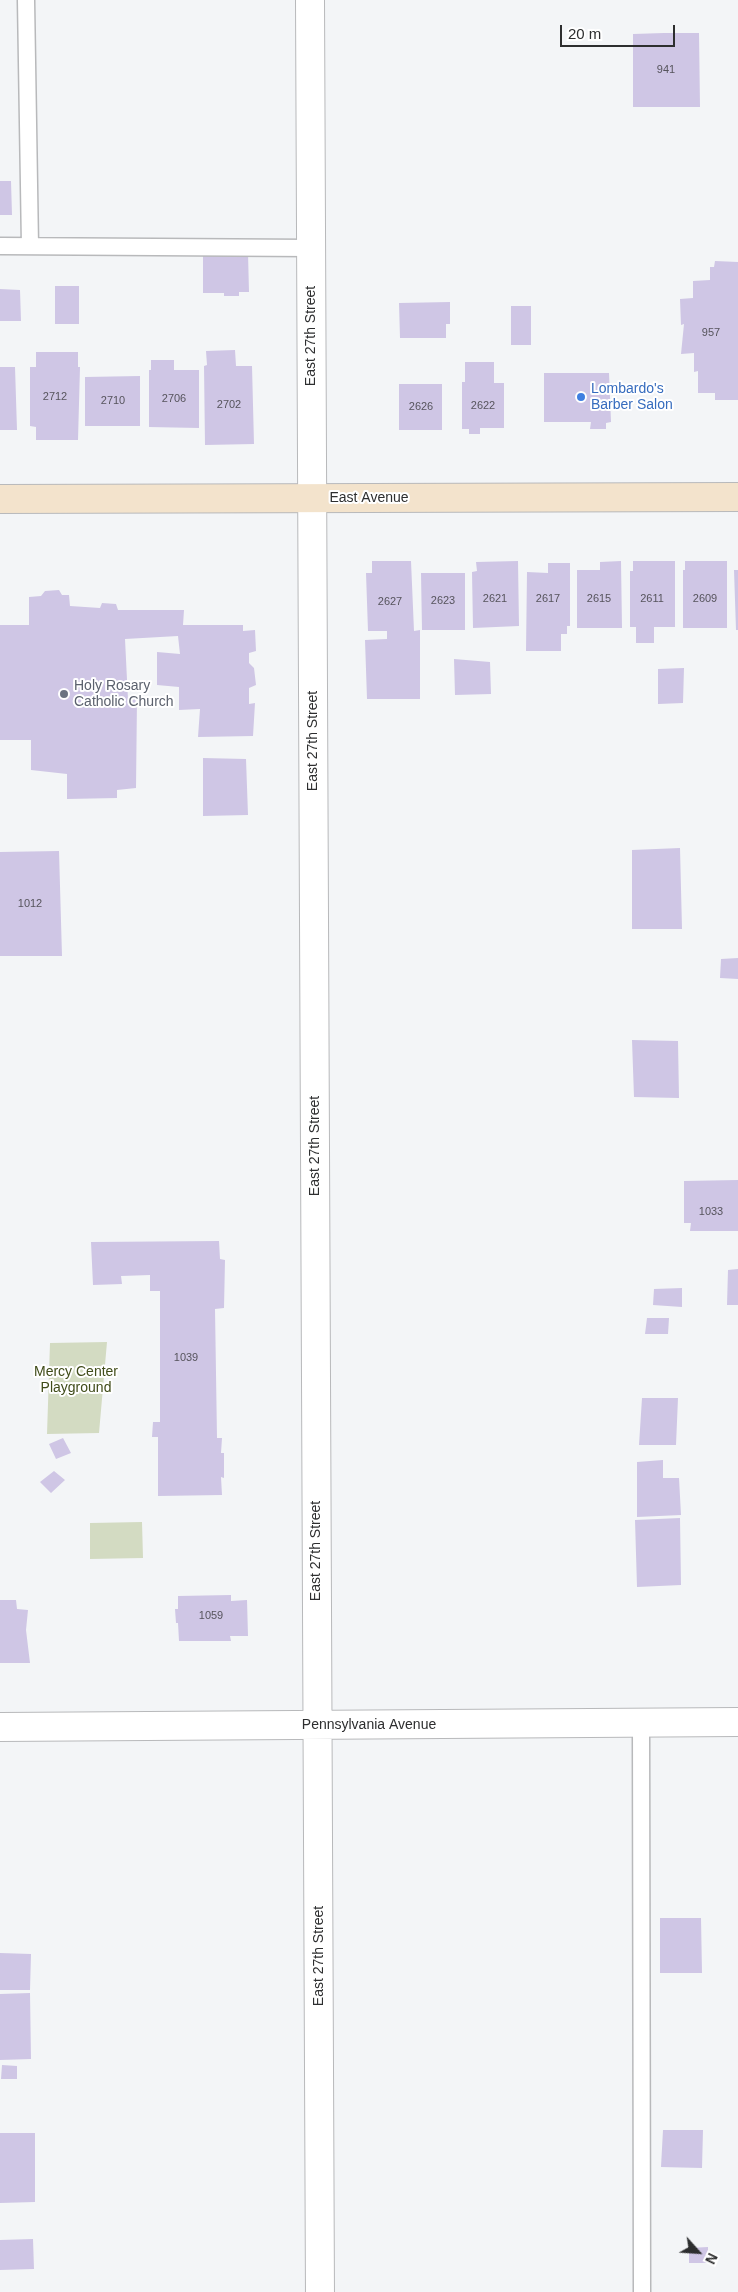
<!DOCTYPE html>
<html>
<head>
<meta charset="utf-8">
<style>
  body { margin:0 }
  #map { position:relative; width:738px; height:2292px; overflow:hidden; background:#f3f5f7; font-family:Arial,sans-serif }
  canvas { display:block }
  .north { position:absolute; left:673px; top:2227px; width:50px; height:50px; -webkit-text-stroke:4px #fff; paint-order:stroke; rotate:116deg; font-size:14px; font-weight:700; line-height:20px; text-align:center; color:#2d2e2f }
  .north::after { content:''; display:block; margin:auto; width:18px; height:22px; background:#2d2e2f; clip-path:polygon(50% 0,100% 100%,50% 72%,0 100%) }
  .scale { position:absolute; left:560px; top:25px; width:115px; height:22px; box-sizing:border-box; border:2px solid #2d2e2f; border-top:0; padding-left:6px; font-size:15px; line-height:18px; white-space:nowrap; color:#2d2e2f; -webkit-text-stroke:4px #fff; paint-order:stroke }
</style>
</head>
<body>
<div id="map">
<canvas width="738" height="2292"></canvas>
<div class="north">N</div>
<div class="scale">20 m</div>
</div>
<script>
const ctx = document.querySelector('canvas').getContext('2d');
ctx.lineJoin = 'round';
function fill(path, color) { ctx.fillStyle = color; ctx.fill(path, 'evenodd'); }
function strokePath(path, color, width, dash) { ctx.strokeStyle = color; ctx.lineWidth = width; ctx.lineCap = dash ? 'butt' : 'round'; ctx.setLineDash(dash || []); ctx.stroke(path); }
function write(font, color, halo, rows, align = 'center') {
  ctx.font = font + ' Arial,sans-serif'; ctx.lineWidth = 4; ctx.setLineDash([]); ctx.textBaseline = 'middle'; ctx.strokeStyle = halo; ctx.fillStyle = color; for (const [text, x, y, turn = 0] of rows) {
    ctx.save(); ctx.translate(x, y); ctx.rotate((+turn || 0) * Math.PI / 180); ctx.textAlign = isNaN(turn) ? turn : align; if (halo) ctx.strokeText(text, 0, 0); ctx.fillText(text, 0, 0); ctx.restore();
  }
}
fill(new Path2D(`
  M107 1342 99 1433 47 1434 50 1343Z
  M142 1522 143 1558 90 1559V1523Z`), '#d3dbc2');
fill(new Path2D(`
  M664 33H699L700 107H633V34Z
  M0 181H11L12 215H0Z
  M203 252 248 253 249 292H239V296H224V293H203Z
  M715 261 738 262V400H715V393H698V371L694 372V353L681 354 684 324 681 325 680 299 693 298V281L710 280V267H714Z
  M55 286H79V324H55Z
  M0 289 20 290 21 321H0Z
  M450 302V324H446V338H400L399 303Z
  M511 306H531V345H511Z
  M235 350 236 366H252L254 444 205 445 204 366 207 365 206 351Z
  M36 352H78V367H80L78 440H36V427L30 426V367H36Z
  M151 360H174V370H199V428L149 427V370H151Z
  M465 362H494V383H504V428H480V434H469V429H462V382H465Z
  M0 367H15L17 430H0Z
  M544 373H609L611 422 606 423V429H590L591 422H544Z
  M140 376V426H85V377Z
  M399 384H442V430H399Z
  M372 561H411L414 631 420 630V699H367L365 640 387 639V631H368L366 573H372Z
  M518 561 519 626 473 628 472 572 477 571 476 562Z
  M621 561 622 628H577V570H600V562Z
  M633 561H675V627H654V643H636V627H630V571H633Z
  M685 561H727V628H683V570H685Z
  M548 563H570V626H567V634H561V651H526L527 572 548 573Z
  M734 570H738V630H736Z
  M421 573H465V630H422Z
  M59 590 62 595H69L70 606 100 608 102 603 116 604 118 610H184L183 625H243V631L255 630 256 651 249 653V663L254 668 256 685 249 688V704L255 703 253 736 198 737 200 709 179 710V687L157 685V652L180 654 178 636 125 639 128 700 137 699 136 788 117 790V798L67 799V774L31 770V740H0V625H29V597L41 596 45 591Z
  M454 659 490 662 491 694 455 695Z
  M684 668 683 703 658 704V669Z
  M203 758 246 759 248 815 203 816Z
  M680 848 682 929H632V850Z
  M59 851 62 956H0V852Z
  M738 958V979L720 978 721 959Z
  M632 1040 678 1041 679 1098 634 1097Z
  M738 1180V1231H690L691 1223H684V1181Z
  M219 1241 220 1259 225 1260 224 1308 215 1309 217 1438H222L221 1453H224V1478L221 1477 222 1495 158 1496V1437H152L153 1422H160V1291H150V1275L121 1276 122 1284 93 1285 91 1242Z
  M738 1269V1305H727L728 1270Z
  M682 1288V1307L653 1305 654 1289Z
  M647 1318H669L668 1334H645Z
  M642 1398H678L676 1445H639Z
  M63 1438 71 1453 56 1459 49 1444Z
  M663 1460V1478H679L681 1515 637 1517V1462Z
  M54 1471 65 1480 51 1493 40 1482Z
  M680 1518 681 1585 637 1587 635 1520Z
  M231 1595V1601L247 1600 248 1636H230L231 1641H179L178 1623H176L175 1609H178V1596Z
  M0 1600H16L17 1609 28 1610 26 1630 30 1663H0Z
  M660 1918H701L702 1973H660Z
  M0 1953 31 1954 30 1990H0Z
  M30 1993 31 2059 0 2060V1994Z
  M2 2065 17 2066V2079H1Z
  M663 2130H703L702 2168 661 2167Z
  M0 2133H35V2202L0 2203Z
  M33 2239 34 2269 0 2270V2240Z
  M708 2247V2263H689V2248Z`), '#cfc6e5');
const lane = new Path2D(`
  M26 0 30 246
  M0 246 311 248
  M641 1723 642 2292`);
const street = new Path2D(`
  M310 0 320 2292
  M0 1727 738 1722`);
const secondary = new Path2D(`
  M0 499 738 497`);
strokePath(lane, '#b8b9bb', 19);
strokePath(street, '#b8b9bb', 30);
strokePath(secondary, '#b8b9bb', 30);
strokePath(lane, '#fff', 16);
strokePath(street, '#fff', 28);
strokePath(secondary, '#f3e3cc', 28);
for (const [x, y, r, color] of [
  [581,397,5,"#3f7fe0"],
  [64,694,5,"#6b7280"]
]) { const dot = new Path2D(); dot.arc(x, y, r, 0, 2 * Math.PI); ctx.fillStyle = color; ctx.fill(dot); strokePath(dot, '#fff', 2); }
write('11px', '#56545c', null, [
  ["941",666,70],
  ["957",711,333],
  ["2712",55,397],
  ["2706",174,399],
  ["2710",113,401],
  ["2702",229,405],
  ["2622",483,406],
  ["2626",421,407],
  ["2621",495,599],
  ["2617",548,599],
  ["2615",599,599],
  ["2611",652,599],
  ["2609",705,599],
  ["2623",443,601],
  ["2627",390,602],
  ["1012",30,904],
  ["1033",711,1212],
  ["1039",186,1358],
  ["1059",211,1616]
]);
write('14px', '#2d2e2f', '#fff', [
  ["East 27th Street",311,336,-90],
  ["East Avenue",369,498],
  ["East 27th Street",313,741,-90],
  ["East 27th Street",315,1146,-90],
  ["East 27th Street",316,1551,-90],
  ["Pennsylvania Avenue",369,1725],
  ["East 27th Street",319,1956,-90]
]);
write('14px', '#366cbe', '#fff', [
  ["Lombardo's",591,389],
  ["Barber Salon",591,405]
], 'left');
write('14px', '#5b616d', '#fff', [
  ["Holy Rosary",74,686],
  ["Catholic Church",74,702]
], 'left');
write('14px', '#404c1a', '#fff', [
  ["Mercy Center",76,1372],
  ["Playground",76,1388]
]);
</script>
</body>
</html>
